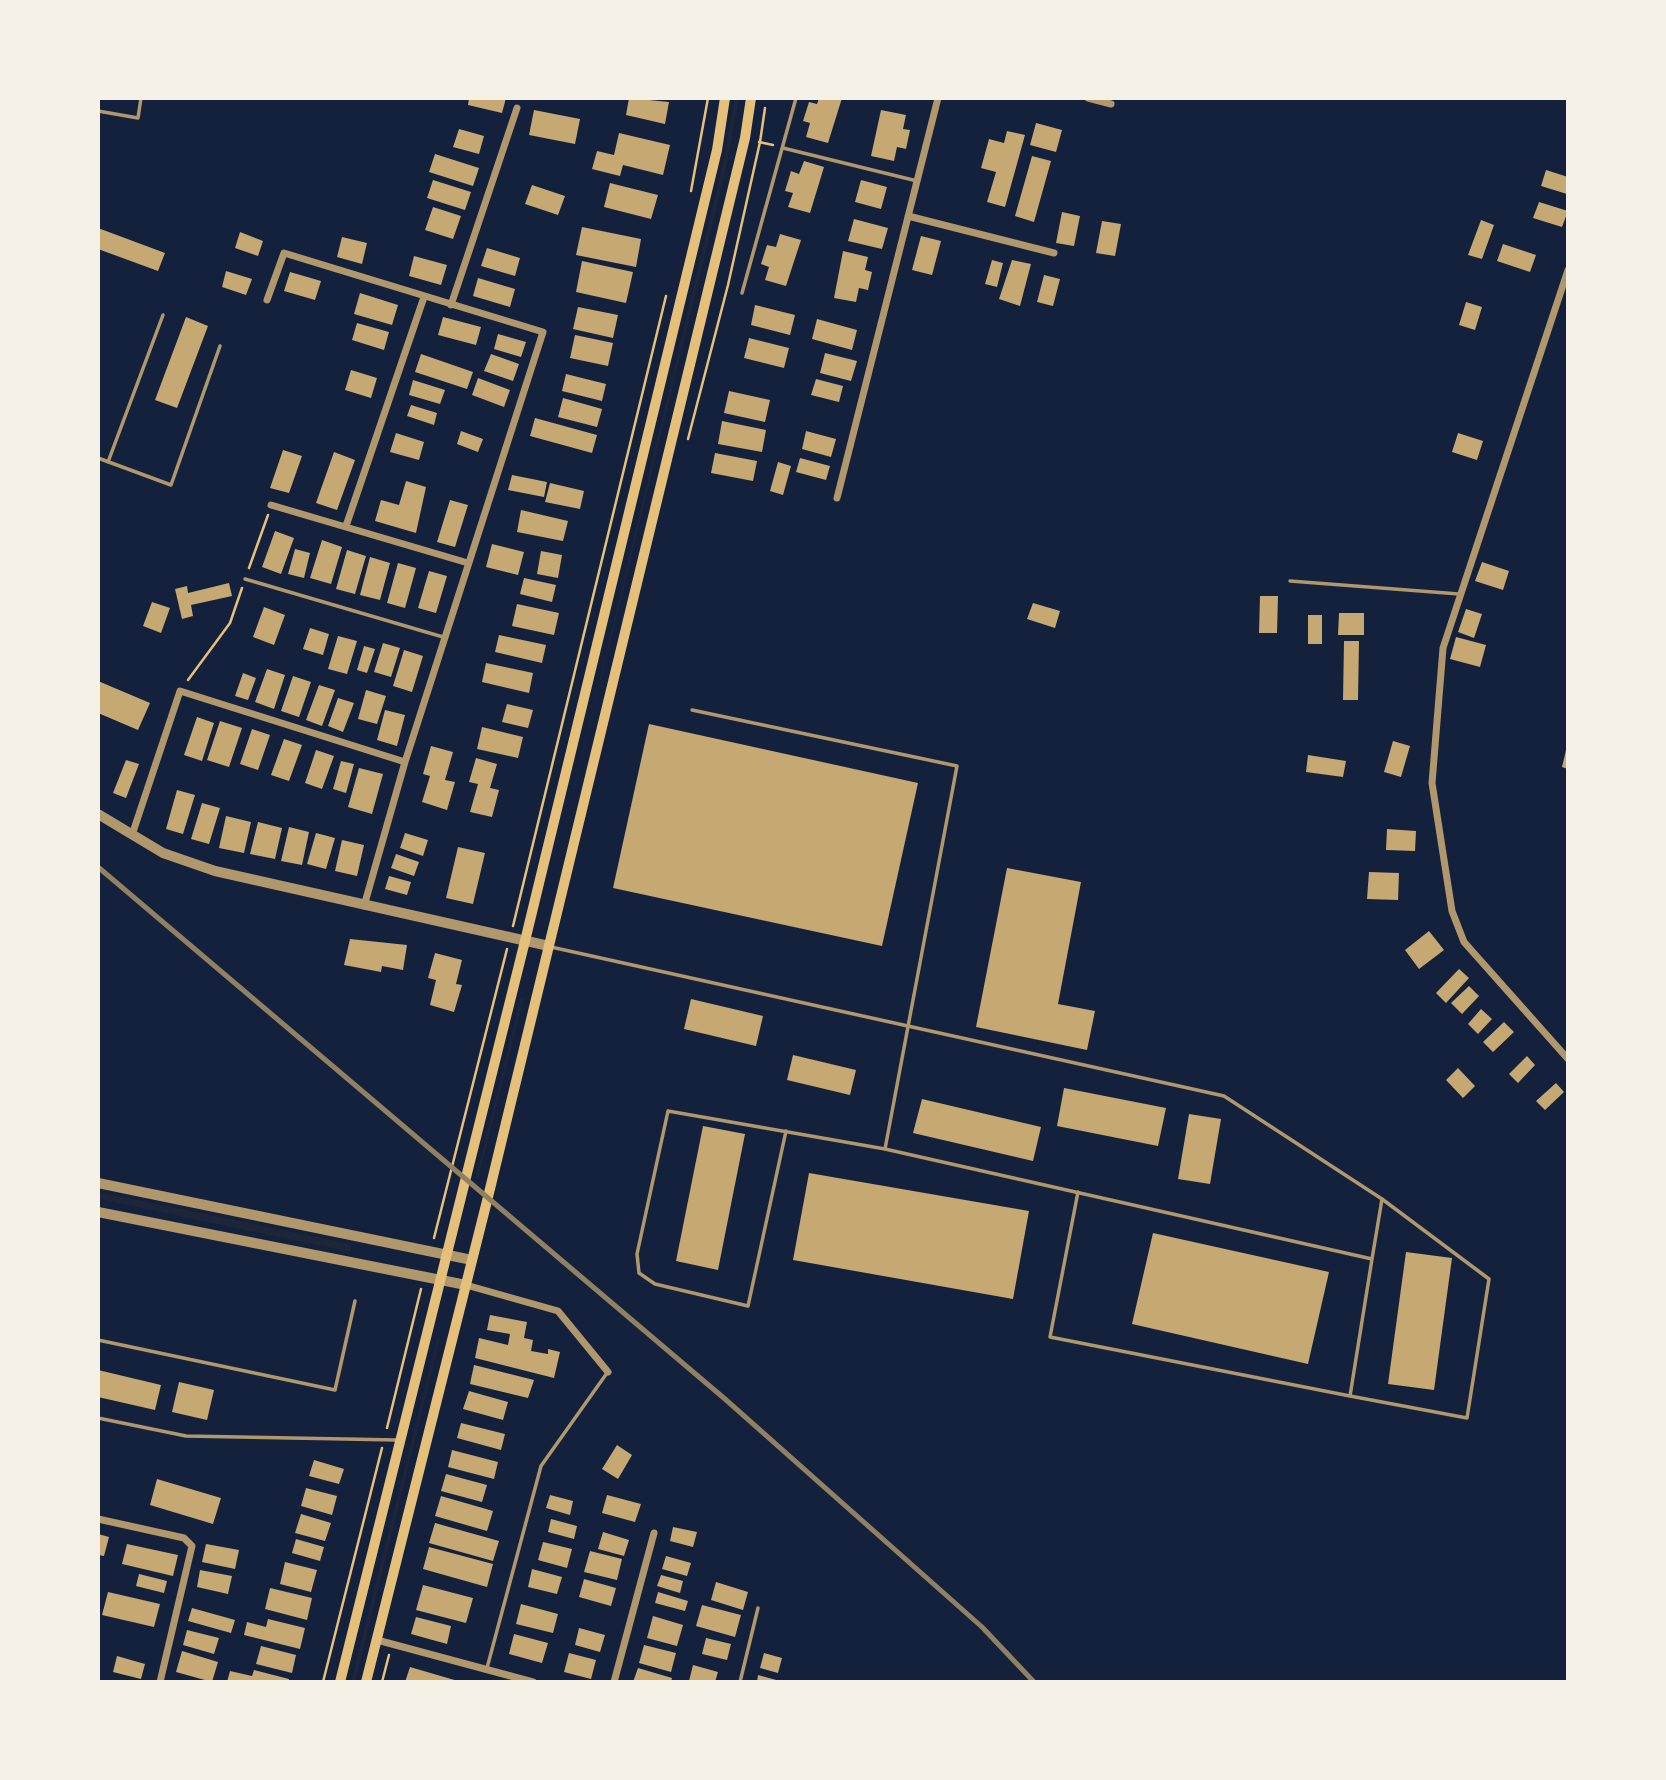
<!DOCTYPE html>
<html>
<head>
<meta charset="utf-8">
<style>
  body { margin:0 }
  #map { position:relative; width:1666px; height:1780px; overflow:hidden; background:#14213d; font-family:"Work Sans",sans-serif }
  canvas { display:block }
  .frame { position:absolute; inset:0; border:100px solid #f6f1e7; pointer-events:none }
</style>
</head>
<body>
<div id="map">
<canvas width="1666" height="1780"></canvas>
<div class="frame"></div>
</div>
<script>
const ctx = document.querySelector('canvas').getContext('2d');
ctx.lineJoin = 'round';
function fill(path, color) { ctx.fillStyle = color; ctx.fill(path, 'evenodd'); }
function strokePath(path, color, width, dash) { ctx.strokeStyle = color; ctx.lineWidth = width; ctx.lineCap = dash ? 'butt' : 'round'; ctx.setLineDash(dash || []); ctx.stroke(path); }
fill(new Path2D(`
  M735 98 739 99 726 169 549 893 720 176Z
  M521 997 524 998 478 1180 476 1177Z
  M98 1192 351 1244 350 1252 98 1199Z
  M437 1339H440L355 1682H351Z`), '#1d2539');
fill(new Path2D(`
  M469 98H506L502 113 468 105Z
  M629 98 669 102 665 124 626 115Z
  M819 98H842L828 143 806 137 810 123 803 121 809 102 817 104Z
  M534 110 580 119 575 144 529 135Z
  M881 110 906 115 903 129 910 130 906 149 897 147 894 161 871 156Z
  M1036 123 1062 130 1056 152 1030 145Z
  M459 129 484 136 479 154 453 147Z
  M1007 131 1025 135 1005 207 987 202 996 172 981 168 989 139 1004 143Z
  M619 133 670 145 663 175 623 165 620 176 592 169 597 151 614 155Z
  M435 154 479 168 473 186 429 172Z
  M1032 156 1051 161 1034 222 1015 216Z
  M804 161 824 167 810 213 788 207 793 193 785 191 791 171 799 174Z
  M1546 170 1568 177 1567 194 1541 186Z
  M433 180 471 192 465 210 427 198Z
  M861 180 887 187 881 209 855 202Z
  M610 183 658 195 651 219 604 207Z
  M532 185 565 196 558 215 525 204Z
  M1539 202 1568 211 1562 227 1533 218Z
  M433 207 461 216 453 239 425 230Z
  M1062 212 1080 216 1074 246 1056 243Z
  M854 219 888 228 882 249 848 241Z
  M1481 220 1494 225 1482 259 1468 255Z
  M1102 221 1121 224 1115 256 1096 253Z
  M582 227 641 239 636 267 576 255Z
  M98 228 165 253 158 271 98 249Z
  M240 232 263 241 258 256 235 248Z
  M780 234 801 240 786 286 765 280 769 267 761 264 767 245 776 247Z
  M921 236 941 241 932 275 912 270Z
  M342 237 367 243 362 264 337 257Z
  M1503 244 1536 255 1530 272 1497 261Z
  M487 248 520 258 515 276 481 266Z
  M843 251 868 257 865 270 872 272 868 290 859 288 856 302 834 298Z
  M414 256 447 265 441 285 409 276Z
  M992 260 1003 263 997 287 985 284Z
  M1012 260 1031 264 1020 306 999 299Z
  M582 261 633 272 626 303 576 292Z
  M226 271 252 279 246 295 222 287Z
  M290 272 321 281 315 300 284 291Z
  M1044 275 1060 279 1053 306 1037 302Z
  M478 278 515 289 510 307 473 296Z
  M360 293 398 305 392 325 354 314Z
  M1466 302 1482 307 1475 330 1459 325Z
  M755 305 795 315 790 335 751 325Z
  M578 307 618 315 613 338 573 329Z
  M186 317 208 326 177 408 155 400Z
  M443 317 481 327 476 345 438 335Z
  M817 319 857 330 852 350 812 339Z
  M357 323 389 332 384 350 352 340Z
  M498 334 526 342 521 357 494 349Z
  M575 335 613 343 608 366 570 358Z
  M749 338 789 348 784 368 744 358Z
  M825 353 857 361 851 381 820 373Z
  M421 354 473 372 467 389 415 372Z
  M491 354 519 364 513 381 484 371Z
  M351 370 377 378 371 398 345 390Z
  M566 374 606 384 602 401 562 391Z
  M478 378 510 390 504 407 472 395Z
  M816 379 843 386 839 402 811 395Z
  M413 380 445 390 440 404 409 395Z
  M729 391 770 400 765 422 724 413Z
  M563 398 602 409 597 427 558 417Z
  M411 405 437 413 434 425 407 416Z
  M535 418 597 435 592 453 530 436Z
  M722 421 766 430 762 452 718 444Z
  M461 431 483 439 478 452 457 444Z
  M806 431 836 439 831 457 802 449Z
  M396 433 424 442 419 460 390 452Z
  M1458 433 1483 441 1477 460 1452 452Z
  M283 450 302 456 289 493 270 488Z
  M334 452 355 460 337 510 316 503Z
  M715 453 757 461 753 481 711 473Z
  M800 458 830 466 826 480 796 472Z
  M778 462 791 466 783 495 770 491Z
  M512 475 547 482 544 497 508 490Z
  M406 481 426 487 416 533 375 521 381 500 399 505Z
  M550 483 584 491 580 509 545 502Z
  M450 500 468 505 455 547 437 542Z
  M521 510 568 521 563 541 517 532Z
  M275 531 294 538 281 574 262 567Z
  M322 540 342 547 331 584 310 578Z
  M492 544 524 552 518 575 486 567Z
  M295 549 310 553 304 578 288 574Z
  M347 550 366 556 355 594 336 589Z
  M541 551 562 555 558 578 537 574Z
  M370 557 390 563 380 600 360 595Z
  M1482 562 1509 571 1503 590 1475 581Z
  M398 563 416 568 405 608 387 603Z
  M429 571 447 576 436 613 418 608Z
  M524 578 556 585 552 602 520 594Z
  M229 583 232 596 191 605 193 616 182 619 175 589 187 586 188 593Z
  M1260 596H1278L1277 633H1259Z
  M152 602 170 608 161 633 143 626Z
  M1033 603 1060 611 1055 628 1027 619Z
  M517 604 559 613 554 635 512 626Z
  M264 607 285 615 274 645 253 637Z
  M1466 609 1482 614 1474 638 1458 632Z
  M1339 613H1364V635H1338Z
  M1308 615H1322V644H1308Z
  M310 628 329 634 323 655 303 649Z
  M499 635 546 645 542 663 495 652Z
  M338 636 357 641 347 674 328 669Z
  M1456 637 1486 645 1480 667 1450 659Z
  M1344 641H1359L1358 700H1343Z
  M383 643 400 648 391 677 374 672Z
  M364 646 375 649 367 673 357 670Z
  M404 650 423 656 412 692 393 686Z
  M486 663 533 673 529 693 482 682Z
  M267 669 285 675 274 709 255 702Z
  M243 673 256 678 248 700 235 696Z
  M293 676 311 682 299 717 281 711Z
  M98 681 150 703 138 730 98 713Z
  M319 685 335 690 322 726 306 720Z
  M366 690 386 696 377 724 358 719Z
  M338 698 354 703 343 732 328 726Z
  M507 704 533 710 528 728 502 722Z
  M385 710 405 715 397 746 377 740Z
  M197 717 214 723 202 761 184 755Z
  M220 721 242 728 229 767 207 760Z
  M649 724 918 783 882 946 613 888Z
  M482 727 523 737 518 758 477 749Z
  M252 729 270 735 258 770 240 764Z
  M284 739 302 745 289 781 271 775Z
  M1393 741 1410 746 1401 777 1384 772Z
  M431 746 453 752 445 780 455 782 447 810 422 802 430 776 423 774Z
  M1567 746H1568V769L1562 767Z
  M316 750 334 756 322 789 305 783Z
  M1308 755 1346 761 1343 777 1306 772Z
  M476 758 497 764 490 788 499 790 492 817 470 812 478 784 469 782Z
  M126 760 139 764 126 798 113 793Z
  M341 761 354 764 346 793 333 789Z
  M359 768 383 774 372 814 348 807Z
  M177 790 195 795 183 834 166 829Z
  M202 803 220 808 209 844 191 839Z
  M226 816 251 822 244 853 219 848Z
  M258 822 282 828 275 859 250 854Z
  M289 827 309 832 302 865 281 861Z
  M1387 829 1416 831 1415 851 1386 850Z
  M316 833 335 838 326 869 307 864Z
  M405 833 428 840 423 856 400 848Z
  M342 840 364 845 357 876 335 871Z
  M458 847 485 853 473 904 446 898Z
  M396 854 419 862 414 876 391 868Z
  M1007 868 1081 882 1058 1004 1095 1011 1087 1050 976 1027Z
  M1369 872 1399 873 1398 900 1367 899Z
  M389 876 411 882 407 895 385 889Z
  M1429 931 1444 950 1419 969 1405 950Z
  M350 939 407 945 403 970 382 966 381 972 344 965Z
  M435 953 462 960 456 984 462 985 454 1012 430 1005 436 980 428 978Z
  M1459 969 1469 978 1446 1003 1436 993Z
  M1469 986 1479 996 1462 1014 1451 1003Z
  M691 999 763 1016 756 1046 684 1029Z
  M1481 1009 1492 1019 1478 1034 1468 1024Z
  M1504 1022 1514 1032 1493 1052 1483 1042Z
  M793 1055 856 1070 850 1095 787 1080Z
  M1527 1056 1535 1065 1518 1083 1509 1074Z
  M1458 1068 1475 1086 1463 1098 1446 1080Z
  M1556 1083 1564 1092 1545 1110 1536 1101Z
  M1064 1088 1166 1108 1158 1146 1057 1126Z
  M922 1099 1041 1127 1033 1161 913 1133Z
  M1189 1114 1221 1119 1210 1184 1178 1179Z
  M703 1126 745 1134 718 1270 676 1261Z
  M809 1173 1029 1211 1013 1299 793 1260Z
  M1153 1233 1329 1272 1308 1364 1132 1324Z
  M1406 1252 1452 1258 1434 1390 1388 1384Z
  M490 1315 527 1322 524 1338 533 1340 531 1351 548 1354V1349L560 1352 554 1378 475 1358 479 1338 508 1345 510 1334 487 1330Z
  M474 1365 534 1380 528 1398 470 1384Z
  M98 1370 161 1385 155 1410 98 1397Z
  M179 1382 214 1390 207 1420 172 1412Z
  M469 1391 508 1402 503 1420 463 1409Z
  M461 1423 505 1434 501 1450 457 1438Z
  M617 1445 632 1455 618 1479 602 1469Z
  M452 1450 498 1462 494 1479 448 1467Z
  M314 1460 344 1469 339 1484 309 1476Z
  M446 1474 487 1485 482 1502 441 1491Z
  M157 1479 221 1498 213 1524 150 1505Z
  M306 1488 337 1496 332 1515 301 1506Z
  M550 1495 573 1501 570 1515 546 1508Z
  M607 1495 641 1504 635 1522 602 1513Z
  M441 1496 493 1511 487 1531 435 1516Z
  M301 1514 331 1523 325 1541 295 1533Z
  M551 1519 577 1526 574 1539 548 1532Z
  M435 1523 499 1541 493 1561 429 1543Z
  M673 1527 697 1532 693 1547 670 1541Z
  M603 1532 629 1540 624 1556 598 1549Z
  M98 1534 109 1537 104 1556 98 1555Z
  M296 1539 324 1547 320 1561 292 1553Z
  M543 1542 572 1549 567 1568 538 1560Z
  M127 1544 178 1555 173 1576 122 1564Z
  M206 1544 239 1550 235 1569 202 1562Z
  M429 1547 493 1564 487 1587 423 1569Z
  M590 1551 622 1559 617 1580 584 1572Z
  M666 1556 691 1563 687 1576 662 1569Z
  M285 1562 317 1570 311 1592 280 1584Z
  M532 1569 562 1577 557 1594 528 1587Z
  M200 1570 232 1576 228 1594 197 1587Z
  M139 1574 167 1581 164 1593 136 1586Z
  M661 1575 683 1581 680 1593 657 1586Z
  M584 1579 616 1588 611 1606 579 1597Z
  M716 1582 748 1592 743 1610 711 1600Z
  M423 1585 473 1598 466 1623 416 1610Z
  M270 1588 312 1598 307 1620 265 1609Z
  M108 1592 160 1604 154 1627 102 1615Z
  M658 1592 688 1601 685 1611 655 1603Z
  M521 1604 558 1614 553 1633 516 1624Z
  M702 1605 741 1615 735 1637 696 1626Z
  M192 1608 235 1620 231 1633 188 1621Z
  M653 1616 683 1625 677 1646 647 1638Z
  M416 1617 451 1626 447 1644 411 1634Z
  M268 1619 305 1628 300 1649 244 1635 247 1622 266 1627Z
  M579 1628 605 1635 600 1652 575 1645Z
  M187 1630 219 1638 214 1654 183 1645Z
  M514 1634 548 1643 542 1663 509 1654Z
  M706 1638 731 1644 727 1660 702 1654Z
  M644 1645 676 1653 671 1672 639 1663Z
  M261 1646 296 1655 292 1673 256 1664Z
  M182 1651 218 1662 212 1682 176 1672Z
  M569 1653 596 1660 591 1679 564 1672Z
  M764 1653 782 1658 778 1673 760 1668Z
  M117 1656 145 1664 141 1679 113 1672Z
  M693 1665 718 1672 715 1682 689 1681Z
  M410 1667 458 1681V1682H405Z
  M638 1668 672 1678 671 1682H633Z
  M254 1670 289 1679V1682H227L230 1671 252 1676Z
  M758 1675 780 1681V1682H757Z`), '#c6a872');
strokePath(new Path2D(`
  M759 142 773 145
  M691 191 708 98
  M688 439 728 285 760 142 765 108
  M249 568 268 515
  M188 680 230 623 242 588
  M513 926 666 296
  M434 1238 507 949
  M387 1428 421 1289
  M323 1682 382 1448
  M382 1682 389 1655`), '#e5c07b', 2.5);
strokePath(new Path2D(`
  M98 111 138 118 141 98
  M783 148 917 181
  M742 293 796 98
  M98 458 171 485 220 346
  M108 462 163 315
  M245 579 443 637
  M1290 581 1459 594
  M692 710 957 766 885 1149 668 1111 637 1254 639 1273 655 1284 748 1306 786 1131
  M551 947 1224 1096 1382 1199 1489 1279 1467 1418 1350 1396
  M885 1149 1372 1259 1350 1396 1050 1337 1078 1192
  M1372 1259 1382 1199
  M98 1340 335 1390 355 1301
  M98 1418 186 1436 397 1440
  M487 1668 541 1466 607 1373
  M740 1682 758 1608`), '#b1986c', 3.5);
strokePath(new Path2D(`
  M1088 98 1111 104
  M908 216 1054 253
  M1568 270 1443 648 1432 783 1452 911 1464 942 1568 1059
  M267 300 284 253 543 332 405 762 364 906
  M451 305 517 108
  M837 498 938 98
  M271 505 468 563
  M346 526 424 297
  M132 835 180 691 405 762
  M466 1285 558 1311 608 1372
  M98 1519 184 1538 192 1546 160 1682
  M377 1640 533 1682
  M614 1682 654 1533`), '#b1986c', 7);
strokePath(new Path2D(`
  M98 814 163 853 215 871 549 946
  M98 1183 472 1260
  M98 1212 466 1285`), '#b1986c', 10);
strokePath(new Path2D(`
  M340 1682 525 941 717 150 725 98
  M366 1682 488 1197 745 138 751 98`), '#e5c07b', 10);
strokePath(new Path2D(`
  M98 867 725 1399 982 1627 1034 1682`), '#918062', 5);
</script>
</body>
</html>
